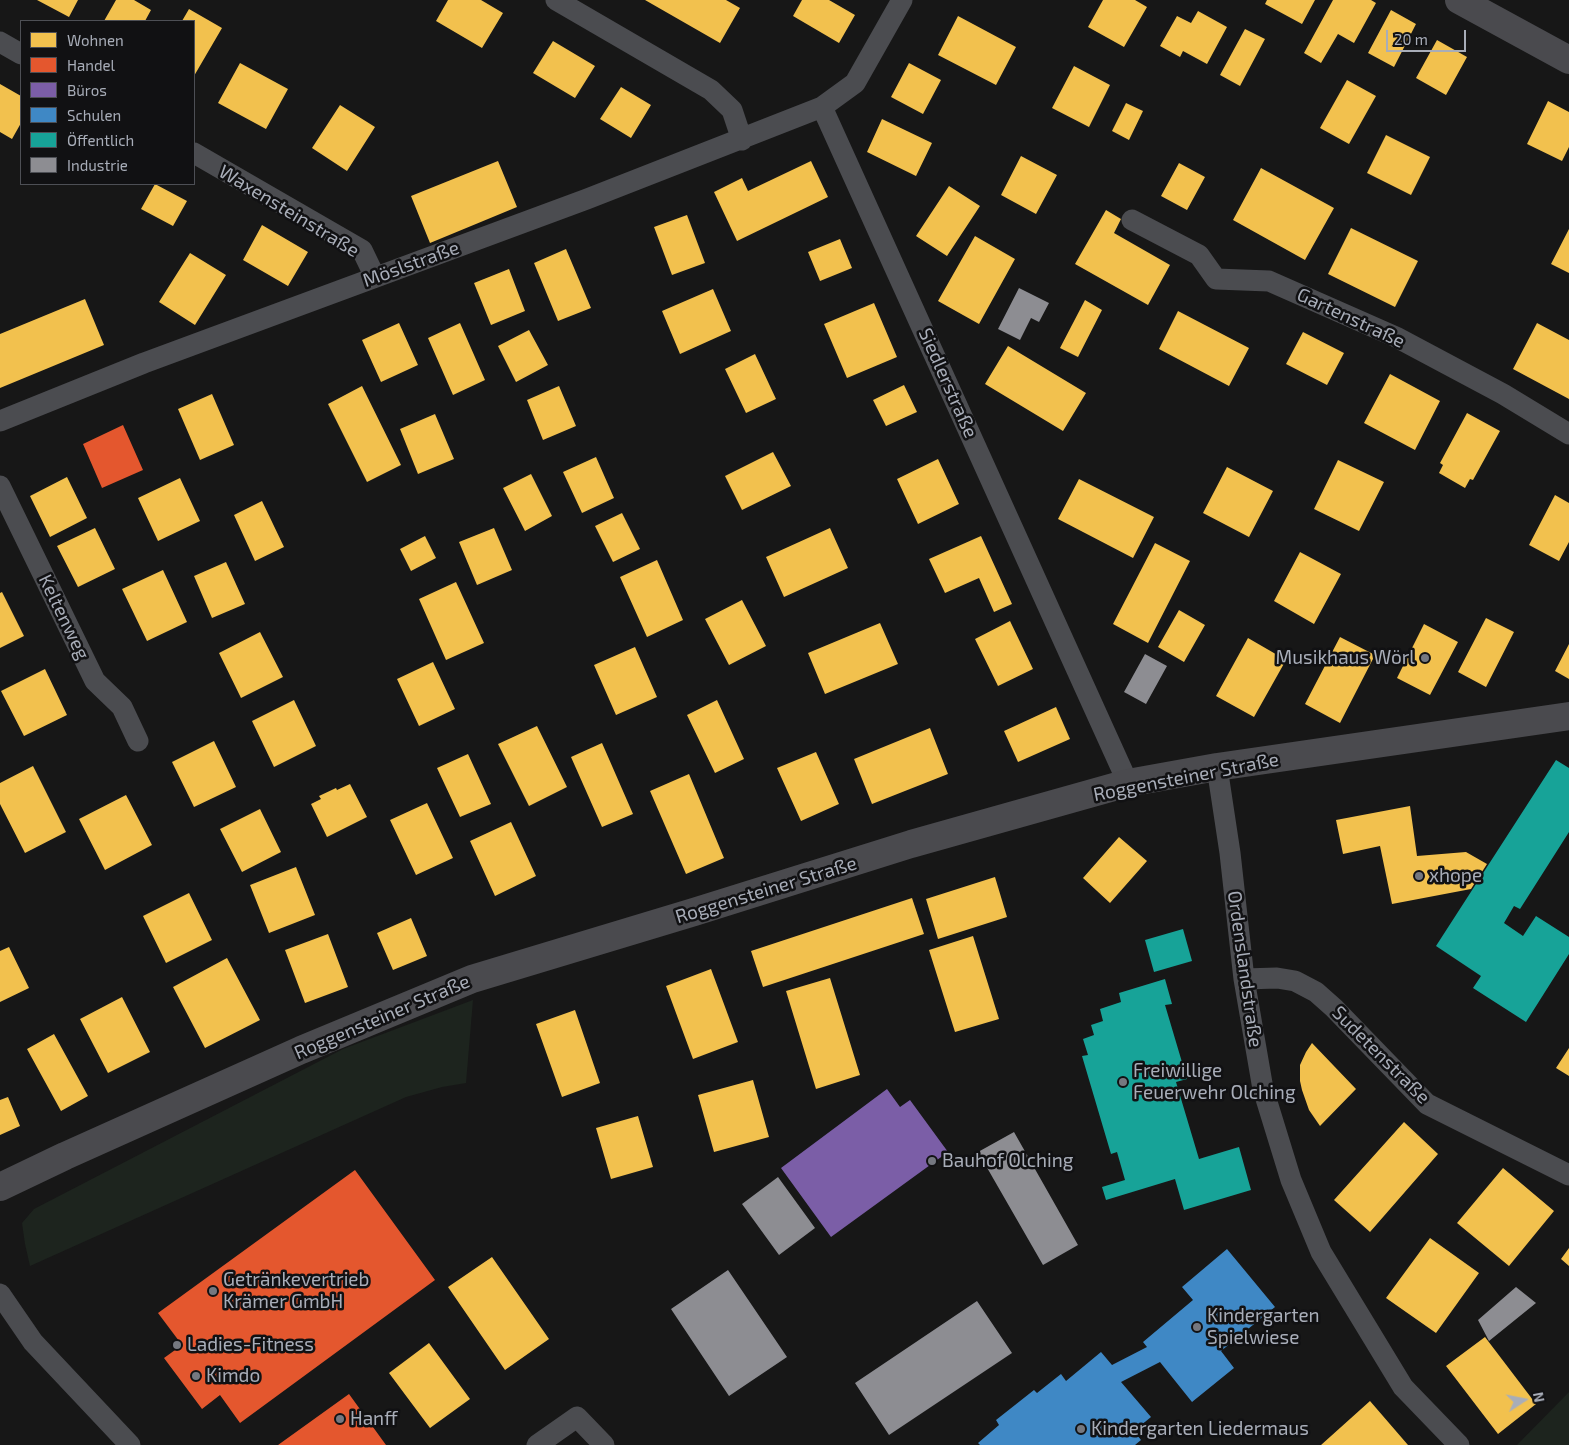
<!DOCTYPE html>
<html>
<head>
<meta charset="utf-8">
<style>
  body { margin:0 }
  #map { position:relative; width:1569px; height:1445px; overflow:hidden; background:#171717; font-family:"Exo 2",sans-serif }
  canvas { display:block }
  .legend { position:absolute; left:20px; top:20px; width:175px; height:165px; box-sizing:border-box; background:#111113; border:1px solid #4d4f55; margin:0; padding:6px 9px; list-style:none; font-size:15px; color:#a8adb8 }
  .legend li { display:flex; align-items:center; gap:10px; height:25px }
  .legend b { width:25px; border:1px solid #4d4f55 }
  .north { position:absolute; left:1499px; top:1375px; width:50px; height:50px; -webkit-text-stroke:4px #111113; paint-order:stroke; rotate:79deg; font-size:14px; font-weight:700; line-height:20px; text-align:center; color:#a8adb8 }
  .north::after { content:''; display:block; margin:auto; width:18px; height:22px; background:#a8adb8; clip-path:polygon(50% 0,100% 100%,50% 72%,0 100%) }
  .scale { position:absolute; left:1386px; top:30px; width:80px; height:22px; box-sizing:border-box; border:2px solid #a8adb8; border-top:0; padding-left:6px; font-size:15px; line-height:18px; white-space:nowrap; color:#a8adb8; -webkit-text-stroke:4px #111113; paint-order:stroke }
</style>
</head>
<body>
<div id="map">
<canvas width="1569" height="1445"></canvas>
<ul class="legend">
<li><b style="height:14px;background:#f2c14e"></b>Wohnen</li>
<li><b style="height:14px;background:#e4572e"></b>Handel</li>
<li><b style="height:14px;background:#7b5ea7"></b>Büros</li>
<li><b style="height:14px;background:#3f88c5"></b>Schulen</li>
<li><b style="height:14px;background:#17a398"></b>Öffentlich</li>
<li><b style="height:14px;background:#8d8d92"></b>Industrie</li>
</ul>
<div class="north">N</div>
<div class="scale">20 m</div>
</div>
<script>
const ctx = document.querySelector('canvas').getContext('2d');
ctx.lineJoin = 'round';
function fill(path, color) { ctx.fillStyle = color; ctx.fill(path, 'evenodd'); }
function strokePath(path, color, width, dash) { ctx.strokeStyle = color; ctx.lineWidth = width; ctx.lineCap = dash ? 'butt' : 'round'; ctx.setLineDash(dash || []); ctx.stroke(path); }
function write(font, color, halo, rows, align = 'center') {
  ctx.font = font + ' "Exo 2",sans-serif'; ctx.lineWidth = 5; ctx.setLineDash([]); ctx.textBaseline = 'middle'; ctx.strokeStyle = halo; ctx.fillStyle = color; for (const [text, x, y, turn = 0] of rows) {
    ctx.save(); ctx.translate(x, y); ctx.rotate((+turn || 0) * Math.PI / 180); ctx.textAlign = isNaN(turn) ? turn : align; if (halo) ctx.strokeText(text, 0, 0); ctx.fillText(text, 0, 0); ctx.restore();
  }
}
fill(new Path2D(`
  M473 1000 466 1083 442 1087 406 1097 30 1266 25 1244 22 1223 34 1209 343 1049Z
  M1569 1392V1445H1517Z`), '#1d241e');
fill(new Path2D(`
  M37 0H78L69 17Z
  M116 0H134L151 10 145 21H104Z
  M448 0H481L503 13 482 48 436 21Z
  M645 0H726L740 8 720 43Z
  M802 0H829L855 15 839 43 793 16Z
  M1103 0H1135L1147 7 1124 47 1088 27Z
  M1267 0H1315L1302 24 1265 4Z
  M1333 0H1371L1376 3 1354 43 1338 34 1321 63 1304 53Z
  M189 9 222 28 194 76V21H182Z
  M1391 10 1416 24 1394 67 1368 53Z
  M1198 11 1227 27 1207 64 1183 51 1180 57 1160 46 1177 16 1191 23Z
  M958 16 1016 47 996 85 938 55Z
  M1245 29 1265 39 1240 86 1220 75Z
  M1437 40 1467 57 1446 95 1416 78Z
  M553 41 595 66 575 98 533 73Z
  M240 63 288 89 266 129 218 103Z
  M909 63 941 80 923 114 891 97Z
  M1074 66 1110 85 1089 127 1052 108Z
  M1347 80 1376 96 1349 144 1320 128Z
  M0 84 21 96V123L12 139 0 132Z
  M621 87 651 105 631 138 600 119Z
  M1548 101 1569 112V147L1562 161 1527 144Z
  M1126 103 1143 111 1129 140 1112 131Z
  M340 105 375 127 347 171 312 148Z
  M882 119 932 143 916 176 867 152Z
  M1386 135 1430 157 1411 195 1367 173Z
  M1021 156 1057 175 1036 214 1001 195Z
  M498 161 517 207 430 243 411 196Z
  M811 161 828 197 737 241 714 192 742 178 748 191Z
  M1179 163 1205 177 1187 210 1161 196Z
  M1261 168 1334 208 1305 260 1233 220Z
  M155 184 187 201 173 226 141 209Z
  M949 186 980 206 947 256 916 236Z
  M1106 210 1121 219 1114 233 1170 265 1148 305 1075 264Z
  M687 215 705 263 672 275 654 227Z
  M262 225 308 252 288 286 243 260Z
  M1351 228 1418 261 1395 307 1328 274Z
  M1569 229V273L1551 264Z
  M975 236 1015 259 979 324 938 301Z
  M840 239 852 268 820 281 808 252Z
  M566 249 591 308 558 321 534 263Z
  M190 253 226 275 195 325 159 302Z
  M509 269 525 311 491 325 474 283Z
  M713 289 731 331 680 354 662 311Z
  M85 299 104 345 0 388V334Z
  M1085 300 1102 310 1078 357 1060 348Z
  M874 303 897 357 847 378 824 324Z
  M1178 311 1249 348 1229 386 1159 349Z
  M399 323 418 365 381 382 362 340Z
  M460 323 485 380 453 395 428 338Z
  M1537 323 1569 340V399L1513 369Z
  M529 330 548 365 516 382 498 346Z
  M1303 332 1344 353 1327 385 1286 364Z
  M1008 346 1086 393 1063 431 985 384Z
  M755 354 776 399 746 413 725 369Z
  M1390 374 1440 401 1415 450 1364 423Z
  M904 385 917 412 886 426 873 400Z
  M362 386 401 465 367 482 328 404Z
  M559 386 576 426 543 440 527 400Z
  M212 394 234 445 200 460 178 409Z
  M1467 413 1500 431 1473 480 1470 479 1465 488 1439 473 1443 465 1440 463Z
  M435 414 454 459 418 474 400 429Z
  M773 452 791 486 742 510 725 476Z
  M596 457 614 498 582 513 563 472Z
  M938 459 959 504 918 524 897 479Z
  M1338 460 1384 482 1359 531 1314 509Z
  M1227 467 1273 491 1249 537 1203 513Z
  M531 474 552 516 525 531 503 488Z
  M67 477 87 518 50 537 30 496Z
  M180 478 200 521 158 541 138 498Z
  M1079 479 1154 517 1133 558 1058 519Z
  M1555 495 1569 503V542L1559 561 1529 545Z
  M262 501 284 547 255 561 234 515Z
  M622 513 640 549 613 562 595 526Z
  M95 528 115 569 78 587 57 546Z
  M494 528 512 570 477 585 459 542Z
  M830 528 848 568 784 597 766 557Z
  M425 536 436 558 411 571 400 549Z
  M981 536 1012 604 994 612 979 578 945 593 929 559Z
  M1155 543 1190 561 1148 643 1113 624Z
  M1300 552 1341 574 1314 624 1274 601Z
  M657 560 683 620 647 637 620 577Z
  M226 562 245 604 212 618 194 576Z
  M163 570 187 622 147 641 122 589Z
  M456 582 484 643 446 660 419 599Z
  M2 592 24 636 0 648V593Z
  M742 600 766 646 729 665 705 619Z
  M1179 610 1205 625 1184 662 1158 647Z
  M1486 618 1514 632 1486 687 1458 672Z
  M1010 621 1033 669 998 686 975 639Z
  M880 623 898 664 825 694 808 653Z
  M1424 624 1458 642 1430 695 1397 678Z
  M260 632 283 677 241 698 219 653Z
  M1340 637 1375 655 1340 723 1305 704Z
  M1248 638 1286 660 1254 717 1216 696Z
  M1569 644V679L1555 671Z
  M635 647 657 697 616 715 594 665Z
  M433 662 455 709 419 726 397 679Z
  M45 669 67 715 24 736 1 691Z
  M294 700 316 746 274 767 252 721Z
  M717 700 744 759 715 773 687 715Z
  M1056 707 1070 739 1018 762 1004 731Z
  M537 726 567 787 529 806 498 744Z
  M930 728 948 774 872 804 854 759Z
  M214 741 236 787 194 807 172 762Z
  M602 743 633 814 602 827 571 757Z
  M816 752 839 804 801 821 777 768Z
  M468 754 491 804 460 817 437 768Z
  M33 766 66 832 25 853 0 804V783Z
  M689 774 724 858 686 874 650 791Z
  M350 784 367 817 327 837 311 804 321 799 319 796 336 788 337 790Z
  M126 795 152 845 105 870 79 819Z
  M427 803 453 858 416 875 390 820Z
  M1410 806 1417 856 1466 852 1487 864 1471 889 1392 904 1380 846 1343 854 1336 820Z
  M260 809 281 852 242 872 220 829Z
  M511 822 536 876 495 896 470 841Z
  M1119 837 1147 861 1110 903 1083 878Z
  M296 867 315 915 269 933 250 885Z
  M995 877 1007 917 938 939 926 899Z
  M189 893 212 940 166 963 143 916Z
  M912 898 924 934 763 987 751 951Z
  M411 918 427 956 393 970 377 933Z
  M328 934 348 987 305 1003 285 950Z
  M973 936 999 1019 955 1032 929 950Z
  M9 947 29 988 0 1002V951Z
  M227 958 260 1020 205 1048 173 987Z
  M711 969 738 1042 693 1059 666 986Z
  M830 978 860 1075 816 1089 786 991Z
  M122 997 150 1052 108 1073 80 1019Z
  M575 1010 600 1083 562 1097 536 1024Z
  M54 1034 88 1096 61 1111 27 1049Z
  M1312 1043 1356 1089 1320 1126 1309 1110 1302 1090 1300 1081V1065L1306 1052Z
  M1569 1048V1076L1556 1068Z
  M753 1080 769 1137 714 1152 698 1095Z
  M8 1097 20 1126 0 1135V1100Z
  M638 1116 653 1167 611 1179 596 1128Z
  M1404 1122 1438 1154 1370 1232 1334 1200Z
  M1503 1168 1554 1211 1509 1266 1457 1223Z
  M1430 1238 1479 1273 1436 1333 1386 1298Z
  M1569 1248V1266L1561 1259Z
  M492 1257 549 1339 505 1370 448 1287Z
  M1485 1337 1536 1404 1498 1434 1446 1366Z
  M429 1343 470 1399 430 1428 389 1373Z
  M1370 1401 1408 1445H1321Z`), '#f2c14e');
fill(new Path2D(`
  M123 425 143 470 102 488 83 444Z
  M355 1170 435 1280 240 1423 220 1395 202 1409 164 1358 182 1345 158 1313Z
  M349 1394 386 1445H278Z`), '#e4572e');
fill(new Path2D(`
  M887 1089 900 1107 910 1100 948 1152 831 1237 781 1168Z`), '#7b5ea7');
fill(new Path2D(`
  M1227 1249 1275 1307 1221 1351 1234 1368 1192 1402 1160 1362 1121 1382 1151 1417 1134 1431 1141 1440 1135 1445H980L978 1443 999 1425 996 1420 1034 1390 1037 1393 1061 1374 1066 1381 1101 1352 1112 1365 1147 1347 1143 1342 1193 1300 1182 1287Z`), '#3f88c5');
fill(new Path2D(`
  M1556 760 1569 768V832L1520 909 1514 906 1504 923 1523 936 1536 916 1569 937V954L1526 1022 1473 988 1481 976 1436 946Z
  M1183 929 1192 961 1154 972 1145 940Z
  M1165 979 1172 1004 1165 1005 1187 1079 1176 1082 1199 1159 1239 1147 1251 1190 1184 1210 1175 1179 1106 1200 1102 1187 1125 1180 1117 1152 1111 1154 1082 1056 1088 1055 1083 1039 1094 1035 1091 1025 1103 1021 1100 1009 1121 1002 1119 993Z`), '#17a398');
fill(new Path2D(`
  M1019 288 1049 303 1039 322 1031 318 1020 340 998 329Z
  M1145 654 1167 666 1146 704 1124 692Z
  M1014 1132 1078 1245 1043 1265 978 1152Z
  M778 1177 815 1228 779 1255 742 1204Z
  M728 1270 787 1357 729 1396 671 1309Z
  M1516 1287 1536 1303 1489 1341 1478 1320Z
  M977 1301 1012 1353 889 1435 855 1383Z`), '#8d8d92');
strokePath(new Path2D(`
  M556 0 711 90 732 110 742 140
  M0 42 21 54
  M822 107 1128 783
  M194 153 362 250 375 277
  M1132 220 1199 255 1216 279 1269 281 1396 337 1503 394 1569 434
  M0 421 144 363 587 199 822 107 855 83 902 0
  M0 486 95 681 122 707 138 741
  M1217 767 1230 853 1244 979 1263 1089 1291 1180 1321 1252 1403 1387 1459 1445
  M1244 979 1277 978 1295 981 1316 992 1334 1008 1427 1104 1569 1175
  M0 1294 33 1342 130 1445
  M537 1445 577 1417 604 1445`), '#4b4c50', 21);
strokePath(new Path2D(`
  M1459 0 1569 60
  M0 1187 65 1156 301 1050 472 979 694 912 911 844 1128 783 1217 767 1569 716`), '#4a4a4e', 28);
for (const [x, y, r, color] of [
  [1425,658,5,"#757880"],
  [1419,876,5,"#757880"],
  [1123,1082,5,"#757880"],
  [932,1161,5,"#757880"],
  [213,1291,5,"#757880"],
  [1197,1327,5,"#757880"],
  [177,1345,5,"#757880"],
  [196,1376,5,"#757880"],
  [340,1419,5,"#757880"],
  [1081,1429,5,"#757880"]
]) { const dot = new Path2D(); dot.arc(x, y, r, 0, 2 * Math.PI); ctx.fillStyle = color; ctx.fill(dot); strokePath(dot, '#111113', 2); }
write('19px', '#a8adb8', '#111113', [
  ["Waxensteinstraße",289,211,31],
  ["Möslstraße",411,264,-20],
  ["Gartenstraße",1351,318,25],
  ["Siedlerstraße",948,383,66],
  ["Keltenweg",64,617,64],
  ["Roggensteiner Straße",1186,777,-11],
  ["Roggensteiner Straße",766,890,-17],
  ["Ordenslandstraße",1245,969,82],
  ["Roggensteiner Straße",382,1017,-23],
  ["Sudetenstraße",1381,1055,45]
]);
write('19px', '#a8adb8', '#111113', [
  ["Musikhaus Wörl",1415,658,"right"],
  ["xhope",1429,876],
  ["Freiwillige",1133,1071],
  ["Feuerwehr Olching",1133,1093],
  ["Bauhof Olching",942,1161],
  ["Getränkevertrieb",223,1280],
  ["Krämer GmbH",223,1302],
  ["Kindergarten",1207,1316],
  ["Spielwiese",1207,1338],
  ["Ladies-Fitness",187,1345],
  ["Kimdo",206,1376],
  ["Hanff",350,1419],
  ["Kindergarten Liedermaus",1091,1429]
], 'left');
</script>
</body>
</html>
